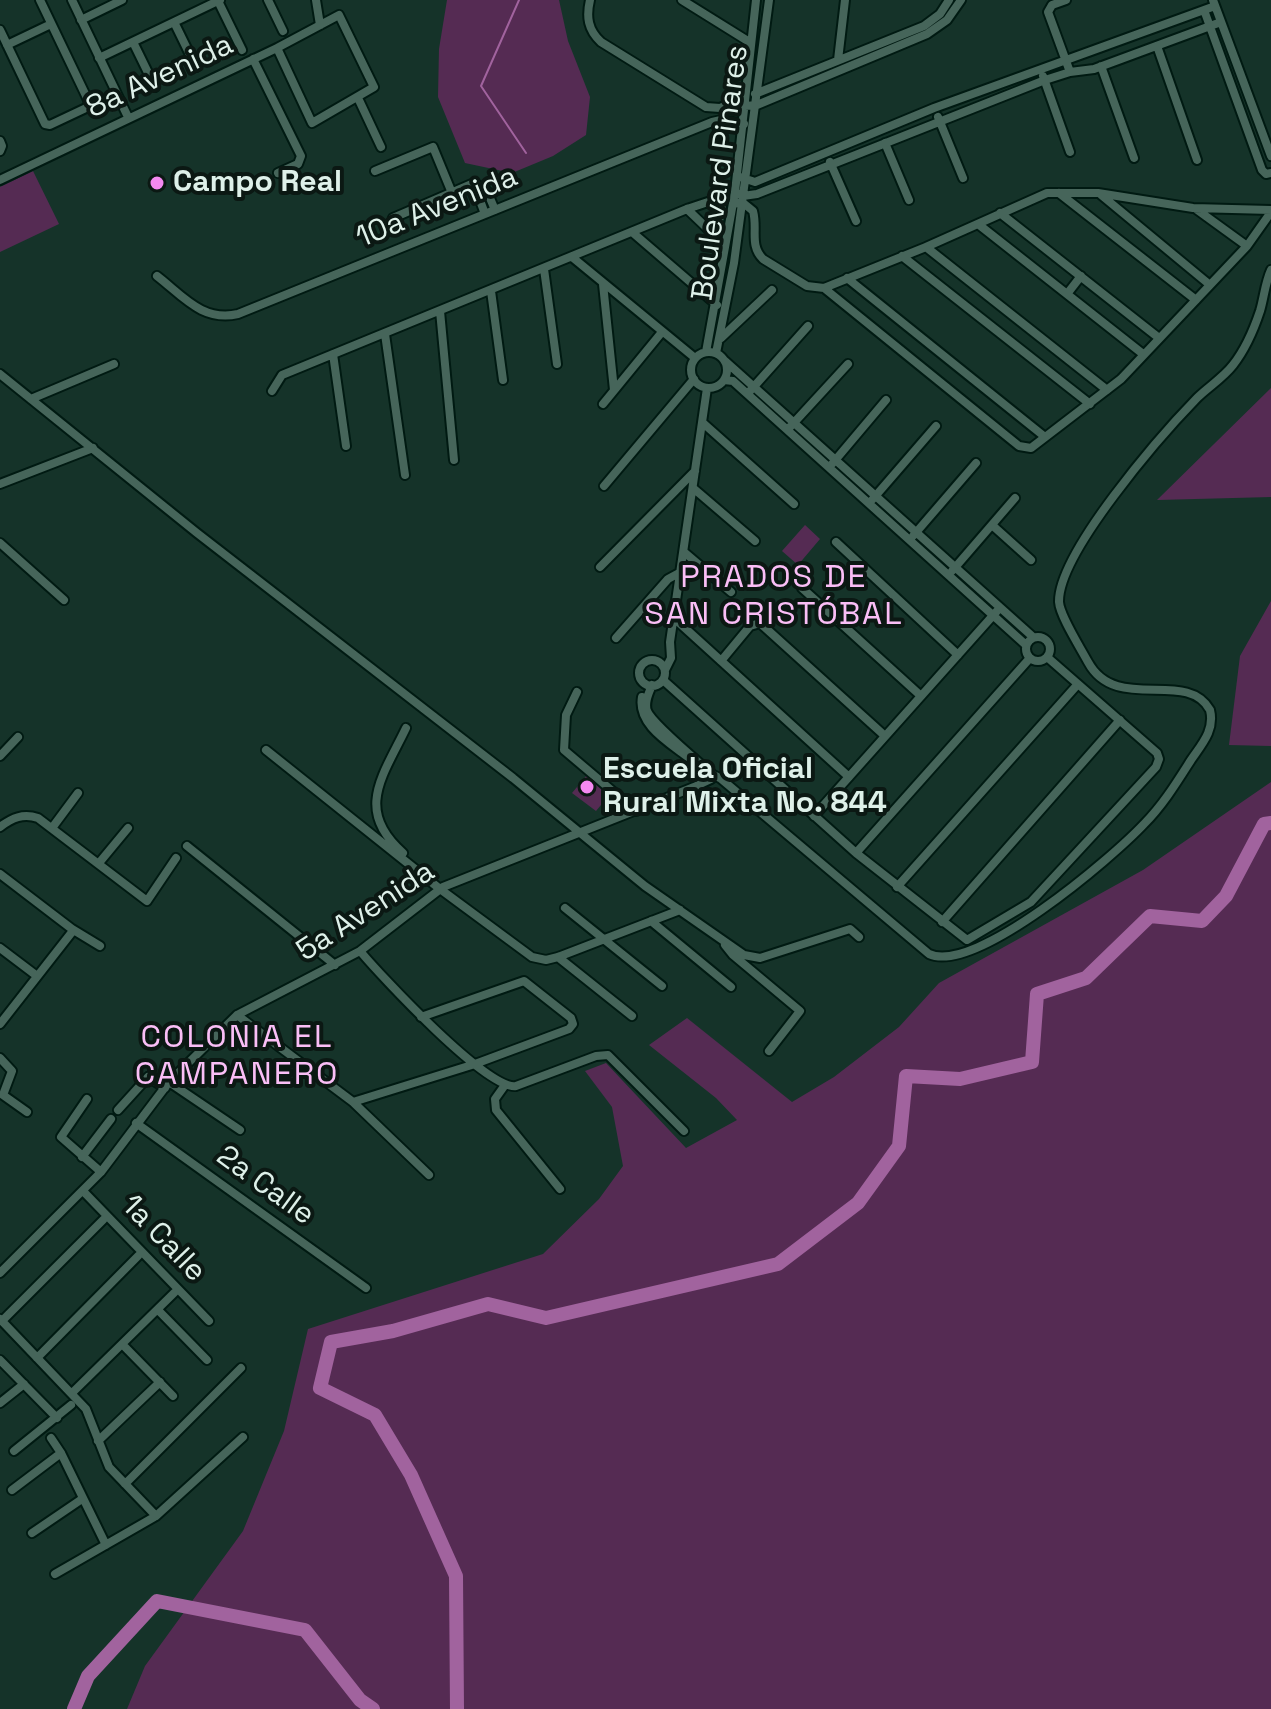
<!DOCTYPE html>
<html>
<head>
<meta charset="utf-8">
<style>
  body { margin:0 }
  canvas { display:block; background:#153329 }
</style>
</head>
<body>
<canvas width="1271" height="1709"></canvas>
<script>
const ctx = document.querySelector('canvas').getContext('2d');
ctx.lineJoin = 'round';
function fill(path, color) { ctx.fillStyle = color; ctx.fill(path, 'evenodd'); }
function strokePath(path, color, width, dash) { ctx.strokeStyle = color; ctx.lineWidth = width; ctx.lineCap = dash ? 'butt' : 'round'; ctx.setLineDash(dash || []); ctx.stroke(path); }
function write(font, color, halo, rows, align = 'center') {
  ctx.font = font + ' "Space Grotesk",sans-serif'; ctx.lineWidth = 8; ctx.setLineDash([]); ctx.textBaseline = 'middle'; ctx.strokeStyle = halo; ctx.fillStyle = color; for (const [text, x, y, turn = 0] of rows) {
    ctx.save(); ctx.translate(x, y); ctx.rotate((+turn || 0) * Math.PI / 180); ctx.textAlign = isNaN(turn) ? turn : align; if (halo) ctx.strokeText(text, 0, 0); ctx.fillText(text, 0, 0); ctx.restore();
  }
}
fill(new Path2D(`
  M447 0H559L568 41 590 97 586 135 553 156 512 173 465 163 438 97 439 49Z
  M33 171 59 224 0 252V187Z
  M1271 388V497L1157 500Z
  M805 525 820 539 798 565 782 551Z
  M1271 601V746L1229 745 1240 656Z
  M587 775 610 794 596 811 572 793Z
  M1271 782V1709H127L145 1666 243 1531 284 1431 308 1329 543 1254 599 1199 623 1166 612 1107 585 1071 606 1063 686 1148 737 1120 716 1098 649 1045 687 1018 792 1102 834 1077 899 1027 939 983 1143 870Z`), '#552b53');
strokePath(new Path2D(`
  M519 0 481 86 526 153`), '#a1639e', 2);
strokePath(new Path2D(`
  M74 1709 88 1676 157 1601 305 1630 360 1700 373 1709
  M457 1709 456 1576 411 1475 375 1415 320 1388 331 1342 393 1331 488 1304 546 1318 778 1264 858 1203 899 1146 906 1076 960 1079 1032 1062 1037 994 1086 978 1150 916 1202 921 1226 896 1264 824 1271 823`), '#a1639e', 14);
const minor = new Path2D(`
  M72 0 128 117
  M268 0 283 31
  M316 0 320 25
  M590 0C586 17 588 30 601 42L706 107 720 108 737 100
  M682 0 751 43
  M1066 0 1052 5 1048 12 1070 72
  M1213 0 1271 156
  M218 1 242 50
  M1204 10 1262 170 1266 174 1271 173
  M81 20 122 0
  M174 22 196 67
  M0 30 45 124 50 125 86 108 89 105 88 100 40 0
  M133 42 155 87
  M7 45 51 24
  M1157 46 1197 160
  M99 58 220 0
  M253 59 301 156 298 164 278 173
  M838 60 845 0
  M1101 66 1134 158
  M1043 76 1070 152
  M755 94 924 26 940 14 949 0
  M358 98 381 147
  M735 102 745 106 757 105 927 34 947 20 961 0
  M938 117 963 178
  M0 141 2 146 0 151
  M885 143 909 200
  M830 162 856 221
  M375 171 433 147 452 193
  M737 176 755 182 934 108 1215 6
  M0 180 277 48 339 15 374 87 312 123 277 48
  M474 183 487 191 495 210
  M474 184 485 214
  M735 192 743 196 757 194 1045 80 1070 72 1094 69 1221 22
  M1059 193 1196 300
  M1100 194 1210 285
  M733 204 742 202 753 211C758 229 749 245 763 259L807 286 824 288 926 247 1047 193H1098L1193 208 1271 210
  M1196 209 1247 246
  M1000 213 1159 338
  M393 218 474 183
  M978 224 1143 354
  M632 232 717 305
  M926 247 1107 390
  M902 256 1090 404
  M572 257 695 358
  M544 269 557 364
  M157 276C183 296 202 322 238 314L712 122 721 120 744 124
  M847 278 1045 437
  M603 284 614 390
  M824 288 1019 446 1031 448 1121 379 1247 246 1271 212
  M491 291 503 380
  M1067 294 1081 276
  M440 311 454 460
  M385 334 405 475
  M721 338 772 290
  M691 370a18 18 0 1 1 36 0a18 18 0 1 1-36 0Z
  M706 352 735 192 756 0
  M716 353 734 263 769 0
  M333 354 346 446
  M725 361 1033 637
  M0 374 197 533 513 778 645 886 744 955 760 958 850 929 859 937
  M724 380 733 381 1026 645
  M272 391 282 375 687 209 714 200 720 201 722 208 717 229 710 231 687 209
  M750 391 808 326
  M31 399 114 364
  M603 404 662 332
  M703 423 794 504
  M790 427 848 364
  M832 464 886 400
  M0 484 93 448
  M604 486 694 379
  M693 488 755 541
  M872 500 936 426
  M992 525 1031 560
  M913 536 976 463
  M836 542 958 655
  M0 543 64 600
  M684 552 731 592
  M600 567 695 471
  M952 571 1015 498
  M802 588 921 696
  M675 619 849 777
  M1026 649a12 12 0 1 1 24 0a12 12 0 1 1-24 0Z
  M616 638 668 579 681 572
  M639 673a13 13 0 1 1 26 0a13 13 0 1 1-26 0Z
  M721 661 750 626 760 623 885 736
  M665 670 671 658 670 642 707 388
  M663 680 856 853 967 940 1031 902 1156 767 1159 759 1157 753 1047 657
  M652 685C649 693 644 702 647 711 652 724 701 764 713 775L720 778 929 954C975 975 1112 858 1144 824 1163 805 1177 782 1191 760 1202 744 1215 730 1210 710 1187 668 1116 714 1088 662 1080 647 1060 616 1059 602 1058 553 1161 435 1197 398 1208 387 1223 378 1233 365 1244 351 1254 329 1260 311 1264 298 1265 283 1271 270
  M577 692 566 715 564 750 636 811
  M642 697C637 725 670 743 689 758
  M266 750 440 889 532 957 546 960 558 957 680 910
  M0 756 18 737
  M814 816 997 611
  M0 827C12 818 23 813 38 818L147 901 176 858
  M52 828 78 793
  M187 846 335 965
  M403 853C354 810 383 776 406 728
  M856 853 1030 658
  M99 863 128 828
  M0 874 72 929V932L0 1024
  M897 887 1078 684
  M565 908 662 986
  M651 921 731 987
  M942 922 1120 720
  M72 929 100 946
  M725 945 733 955 800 1011 769 1051
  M0 948 37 976
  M360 951C381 976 488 1091 516 1086L596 1056 608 1055 684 1131
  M558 957 632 1016
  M237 1015 353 1102 429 1175
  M0 1058 12 1071 3 1095 27 1112
  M169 1082 240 1130
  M505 1085 495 1099 496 1110 560 1189
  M87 1099 61 1137 101 1172
  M353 1102 475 1064 569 1029 573 1024 571 1018 524 981 421 1017
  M118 1110 148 1077 165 1088
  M136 1123 366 1288
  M82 1157 111 1119
  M83 1191 209 1321
  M0 1273 101 1172 169 1082 237 1015 360 951 443 887 694 787 711 779 713 775
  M158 1310 207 1360
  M0 1319 86 1409 109 1467 156 1516
  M2 1321 103 1220
  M122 1344 173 1396
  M37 1358 138 1256
  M0 1360 57 1418
  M72 1393 174 1293
  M0 1403 24 1384
  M51 1438 61 1453 106 1545
  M98 1441 160 1382
  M14 1451 71 1405
  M125 1484 241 1368
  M12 1490 61 1453
  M32 1533 82 1499
  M55 1574 156 1516 243 1437`);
strokePath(minor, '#001a12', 12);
strokePath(minor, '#46655a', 8);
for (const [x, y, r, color] of [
  [157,183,8,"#f489f0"],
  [587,787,8,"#f489f0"]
]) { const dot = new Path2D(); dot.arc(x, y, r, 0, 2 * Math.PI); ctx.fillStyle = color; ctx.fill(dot); strokePath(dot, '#0b1813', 3); }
write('30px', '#def0e9', '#0b1813', [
  ["8a Avenida",160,77,-25],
  ["Boulevard Pinares",721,173,-82],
  ["10a Avenida",437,208,-22],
  ["5a Avenida",366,912,-33],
  ["2a Calle",265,1186,36],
  ["1a Calle",163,1239,46]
]);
write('bold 30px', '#def0e9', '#0b1813', [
  ["Campo Real",173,183],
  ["Escuela Oficial",603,770],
  ["Rural Mixta No. 844",603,804]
], 'left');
ctx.letterSpacing = '2px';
write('32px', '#fabef6', '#0b1813', [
  ["PRADOS DE",774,578],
  ["SAN CRISTÓBAL",774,615],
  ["COLONIA EL",237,1038],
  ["CAMPANERO",237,1075]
]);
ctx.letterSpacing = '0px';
</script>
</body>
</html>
